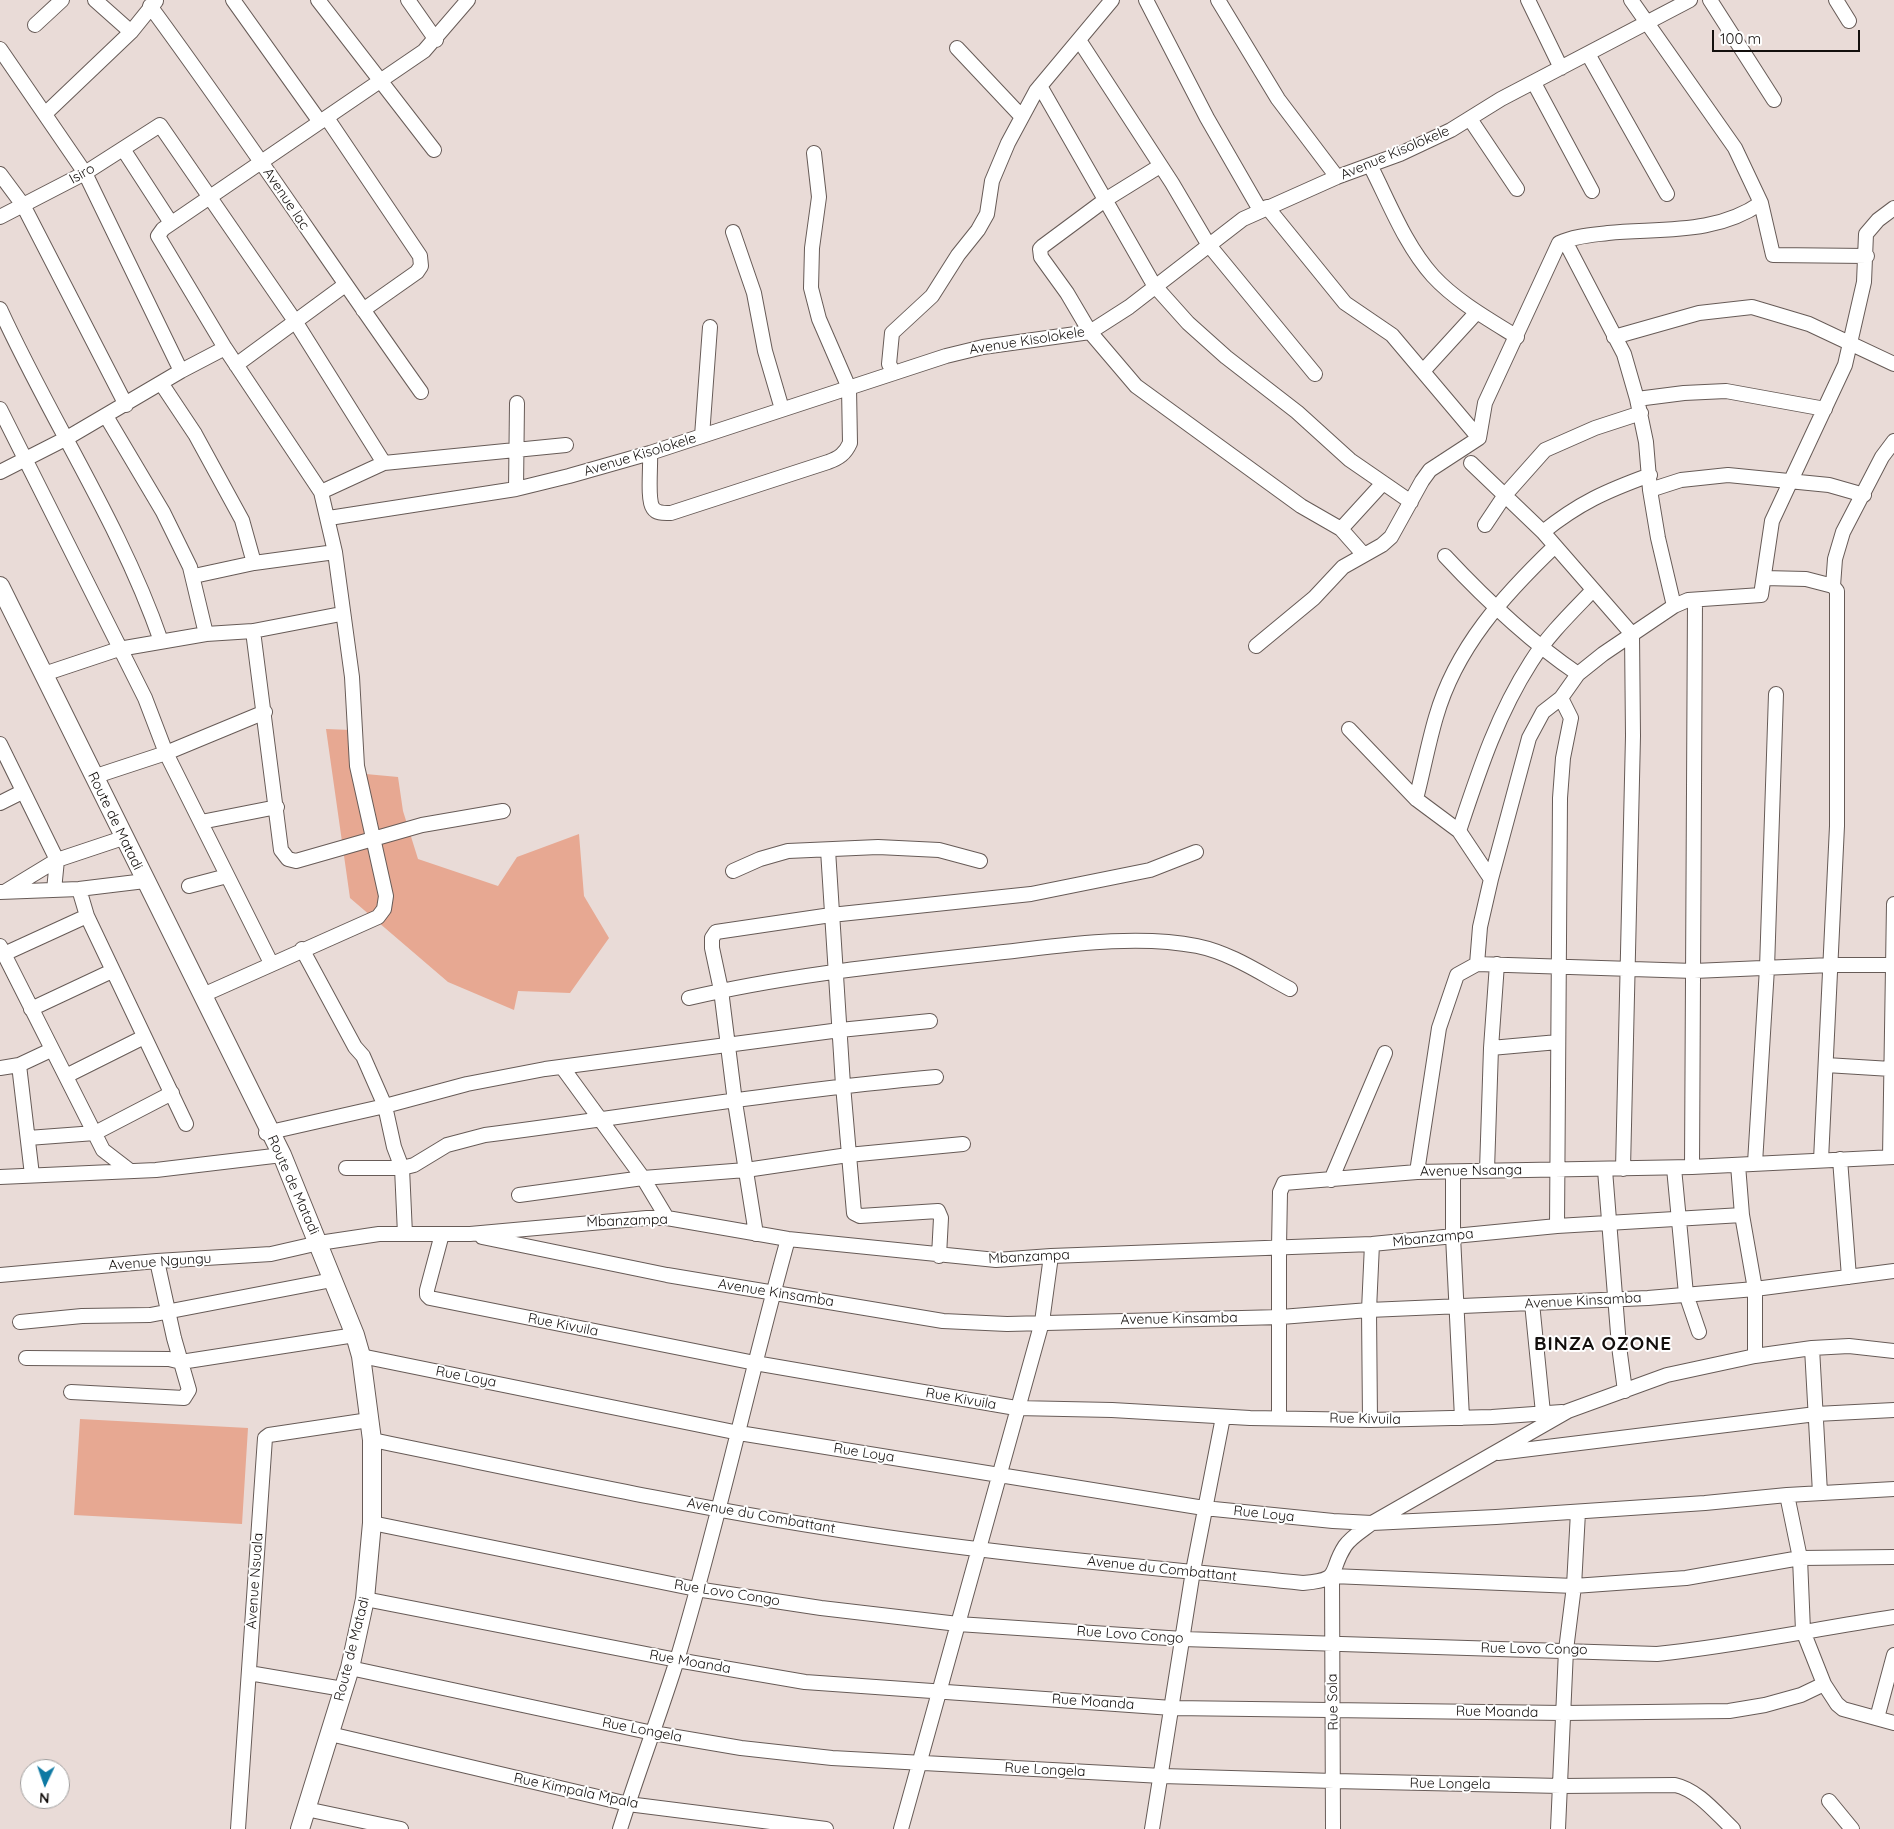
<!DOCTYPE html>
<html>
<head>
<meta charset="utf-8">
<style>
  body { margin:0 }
  #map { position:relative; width:1894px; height:1829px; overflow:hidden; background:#e9dbd7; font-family:Quicksand,sans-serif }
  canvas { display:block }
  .north { position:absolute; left:20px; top:1759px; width:50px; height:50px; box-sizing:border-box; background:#fff; border:1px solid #a19f9e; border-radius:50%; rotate:183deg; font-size:14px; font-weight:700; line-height:20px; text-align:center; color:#130f0d }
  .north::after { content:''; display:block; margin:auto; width:18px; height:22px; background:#0e79a3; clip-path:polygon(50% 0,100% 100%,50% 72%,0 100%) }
  .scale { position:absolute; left:1712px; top:30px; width:148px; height:22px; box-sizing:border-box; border:2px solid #130f0d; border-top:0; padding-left:6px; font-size:15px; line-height:18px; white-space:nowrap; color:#130f0d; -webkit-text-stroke:4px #fff; paint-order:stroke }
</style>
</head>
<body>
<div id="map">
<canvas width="1894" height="1829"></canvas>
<div class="north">N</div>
<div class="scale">100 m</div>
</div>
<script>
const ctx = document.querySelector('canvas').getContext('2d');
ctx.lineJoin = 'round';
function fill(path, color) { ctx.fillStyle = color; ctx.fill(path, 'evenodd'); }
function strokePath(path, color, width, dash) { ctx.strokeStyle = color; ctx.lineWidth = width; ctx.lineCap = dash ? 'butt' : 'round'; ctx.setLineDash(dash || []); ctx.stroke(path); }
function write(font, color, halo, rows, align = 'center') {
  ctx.font = font + ' Quicksand,sans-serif'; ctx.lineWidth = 4; ctx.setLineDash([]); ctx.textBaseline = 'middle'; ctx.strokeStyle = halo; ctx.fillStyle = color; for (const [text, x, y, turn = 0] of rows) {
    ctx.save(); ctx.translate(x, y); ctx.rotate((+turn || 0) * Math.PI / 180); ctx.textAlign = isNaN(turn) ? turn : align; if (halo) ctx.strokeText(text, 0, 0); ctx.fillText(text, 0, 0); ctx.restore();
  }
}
fill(new Path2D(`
  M326 729 351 730 355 773 398 777 403 811 418 859 498 886 517 857 579 834 584 896 609 938 570 993 518 991 514 1010 448 982 350 898Z
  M80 1419 248 1428 242 1524 74 1515Z`), '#e7a892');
const minor = new Path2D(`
  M95 0 131 32
  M233 0 320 122
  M318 0 434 150
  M408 0 436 40
  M1146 0 1207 118 1260 210
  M1218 0 1278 99 1337 177
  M1528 0 1561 68
  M1631 0 1735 148 1761 203 1773 255 1867 256
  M1710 0 1774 100
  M1836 0 1849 21
  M150 6C243 132 330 264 421 392
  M35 25 62 0
  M1079 40 1172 183 1208 244 1315 374
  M957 48 1022 117
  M0 49 85 173 181 371
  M1588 54 1667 194
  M1534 83 1592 191
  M1040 86 1154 285 1188 323 1226 357 1297 412 1350 460 1411 502
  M46 113 131 32 156 1
  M327 118 420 256 421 266 417 272 363 310
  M1470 119 1517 189
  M123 149 171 223
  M1370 165C1389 202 1405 245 1433 276 1456 301 1488 319 1517 337
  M1160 166 1105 200 1043 246 1040 249 1041 257 1067 293 1090 332 1136 386 1301 506 1341 529 1364 555
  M0 174 23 205 126 405
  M1267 207 1345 303 1392 335 1479 438
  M0 217 85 173 160 125 295 321 384 463
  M733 232 754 293 765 351 782 409
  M1565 241 1624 354 1637 399 1646 442 1650 490 1658 538 1674 606
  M0 309C51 421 121 525 161 641
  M1614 337 1699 313 1752 307 1809 324 1894 364
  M236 365 345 285
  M1424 370 1477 312
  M894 373 889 364 892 333 932 296 958 255 978 230 987 214 992 181 1008 143 1036 91 1112 0
  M161 383 195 434 242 520 254 563
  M1637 399 1684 393 1726 391 1825 409
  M0 409 145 698 166 753 271 963
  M106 416 163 512 190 567 206 634
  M702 436 710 327
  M650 453C651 465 647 500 653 508 657 514 664 513 671 513L828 462C839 458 845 454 850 443L849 388 819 319 811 288 812 248 819 197 814 153
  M1471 463 1543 532 1632 634 1633 736 1623 1169
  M0 472 67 438 181 371 225 348
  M516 489 517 403
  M1650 490 1681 480 1728 475 1829 485 1864 495
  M321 492 384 463 566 445
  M329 518 516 489 569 476 650 453 946 356 983 347 1090 332 1129 307 1243 219 1337 177 1400 154 1451 130 1501 99 1690 0
  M1485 525 1505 495 1545 450 1595 428 1641 413
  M1341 529 1383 483
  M1543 532C1579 503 1606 491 1650 475
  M1445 556C1486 600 1528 640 1578 674
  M194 576 254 563 335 552
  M1764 578 1806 579 1833 586
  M253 631 281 850 288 859 296 861 422 825 503 811
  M1256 646 1314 598 1343 567 1382 545 1391 537 1422 481 1430 470 1479 438 1485 403 1559 243C1574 236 1592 235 1608 233 1661 228 1715 235 1761 203
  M44 674 119 649 206 634 253 631 341 614
  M1349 729 1416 799 1459 831 1491 879
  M0 744 57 860 54 890
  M93 777 166 753 265 712
  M1416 799C1423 772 1428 744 1436 717 1456 647 1504 595 1555 546
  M0 803 22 792
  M201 822 277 807
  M1459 831C1479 771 1497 715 1531 662 1548 635 1571 613 1593 590
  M828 850 843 1085 854 1213 860 1216 938 1211 941 1218 939 1256
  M733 871 760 859 788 851 878 847 939 850 980 861
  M189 886 227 876
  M79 889 87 916 186 1124
  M6 891 57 860 123 838
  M0 892 79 889 145 881
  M0 946 103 1150 129 1170
  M302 949 355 1047 363 1056 385 1106 394 1147 402 1168 405 1234
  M4 954 87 916
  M1477 964 1480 927 1491 879 1529 738 1543 712 1561 698 1578 674 1603 654 1674 606 1688 600 1761 595 1772 521 1845 365 1864 282 1866 234 1878 220 1894 208
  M203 995 378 917 384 909 386 896 357 766 352 677 335 552 321 492 225 348 158 236 163 229 424 51 468 0
  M689 998C787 975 887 965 986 954 1053 947 1131 933 1197 946 1231 953 1260 973 1290 989
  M31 1009 112 971
  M1491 1048 1558 1042
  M19 1065 32 1175
  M1826 1065 1891 1069
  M562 1067 643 1178 667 1218
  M0 1068 19 1065 51 1050
  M66 1076 144 1037
  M266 1133 385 1106 467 1084 545 1069 840 1030 930 1021
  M28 1138 95 1133 172 1093
  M1890 1157 1894 904
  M1840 1159 1849 1277
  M1821 1160 1837 826V591L1833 586 1835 559 1843 532 1882 457 1894 441
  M1755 1163 1767 968 1776 694
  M1738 1165 1742 1215 1755 1289V1356
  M1692 1167 1695 600
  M346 1168H402L414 1165 447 1145 485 1135C635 1116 785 1090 936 1077
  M1674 1168 1686 1294 1699 1332
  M1487 1170 1491 1048 1497 964
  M1605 1170 1619 1346 1625 1391
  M1417 1172 1439 1028 1457 975 1477 964 1694 971 1831 965H1894
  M1453 1172V1236L1462 1418
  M0 1177 156 1170 282 1155
  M1331 1180 1385 1053
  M519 1195 643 1178 746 1170 848 1155 963 1144
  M1557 1226 1560 798 1563 758 1571 718 1561 698
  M442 1234 427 1290V1295L430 1298 755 1363 1016 1408 1112 1410 1250 1418 1370 1420 1492 1417 1562 1412
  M756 1234 735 1102 721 990 712 948V938L716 932 831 915 1031 894 1150 870 1196 852
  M482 1237 667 1275 943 1321 1007 1324 1281 1317 1369 1310 1648 1298 1755 1289 1894 1271
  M0 1275 157 1261 271 1254 319 1243 379 1234H470L647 1218H667L788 1239 996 1260 1051 1256 1372 1244 1557 1226 1742 1215
  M1532 1303 1543 1413
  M20 1322 82 1316 150 1315 332 1280
  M1812 1348 1820 1493
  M361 1356 739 1433 1204 1508 1333 1521 1372 1523 1496 1517 1705 1503 1787 1495 1894 1489
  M26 1358 169 1359 181 1362 355 1335
  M71 1392 184 1398 189 1390 174 1338 157 1261
  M1279 1418V1247L1280 1192 1284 1183 1417 1172 1692 1167 1894 1157
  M1370 1420 1369 1310 1372 1244
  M372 1440C530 1472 687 1507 846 1531 998 1555 1151 1567 1303 1583 1343 1580 1328 1572 1345 1546 1351 1537 1363 1530 1372 1523L1568 1411 1667 1375 1755 1356 1812 1348 1849 1346 1894 1351
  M1498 1453 1816 1414 1894 1410
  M1787 1495 1800 1558 1803 1631 1824 1684 1837 1704 1843 1709 1894 1723
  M372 1523 696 1589 821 1608 958 1624 1183 1639 1657 1654C1736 1646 1815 1629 1894 1617
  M365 1599 677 1660 805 1682 1172 1708 1564 1713 1729 1711 1765 1705 1801 1695 1824 1684
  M350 1668 653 1733 741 1748 832 1758 1162 1776 1334 1781 1561 1786 1675 1785C1698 1790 1716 1813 1733 1829
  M249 1673 343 1689
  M1877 1718 1894 1655
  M330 1734 628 1804 826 1829
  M1829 1801 1852 1829
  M306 1809 401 1829
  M238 1829 265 1438 269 1435 369 1420
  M620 1829C638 1772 659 1717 677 1660 719 1521 749 1379 788 1239
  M901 1829 1042 1322 1051 1256
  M1152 1829 1193 1571 1223 1417
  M1333 1829 1332 1576 1574 1586 1686 1578 1800 1558 1894 1557
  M1558 1829 1566 1650 1574 1586 1578 1512`);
const major = new Path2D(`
  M0 586 282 1155 355 1335 361 1356 372 1440V1523L365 1599 350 1668 300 1829`);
strokePath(minor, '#675b57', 16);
strokePath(major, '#675b57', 20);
strokePath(minor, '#fff', 14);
strokePath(major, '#fff', 18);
write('14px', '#130f0d', '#fff', [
  ["Avenue Kisolokele",1395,153,-23],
  ["Isiro",82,174,-29],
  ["Avenue lac",286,199,56],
  ["Avenue Kisolokele",1027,341,-9],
  ["Avenue Kisolokele",640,455,-17],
  ["Route de Matadi",115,821,64],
  ["Avenue Nsanga",1471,1171,-1],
  ["Route de Matadi",293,1185,66],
  ["Mbanzampa",627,1221,-2],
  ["Mbanzampa",1433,1238,-6],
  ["Mbanzampa",1029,1257,-3],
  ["Avenue Ngungu",160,1262,-4],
  ["Avenue Kinsamba",776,1293,9],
  ["Avenue Kinsamba",1583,1301,-3],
  ["Avenue Kinsamba",1179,1319,-1],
  ["Rue Kivuila",563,1325,11],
  ["Rue Loya",466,1377,11],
  ["Rue Kivuila",961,1399,10],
  ["Rue Kivuila",1365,1419,1],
  ["Rue Loya",864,1453,9],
  ["Rue Loya",1264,1514,6],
  ["Avenue du Combattant",761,1516,10],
  ["Avenue du Combattant",1162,1569,6],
  ["Avenue Nsuala",255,1581,-86],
  ["Rue Lovo Congo",727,1593,9],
  ["Rue Lovo Congo",1130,1635,4],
  ["Route de Matadi",352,1649,-76],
  ["Rue Lovo Congo",1534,1649,1],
  ["Rue Moanda",690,1662,10],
  ["Rue Moanda",1093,1702,4],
  ["Rue Sola",1333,1702,-91],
  ["Rue Moanda",1497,1712,1],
  ["Rue Longela",642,1730,11],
  ["Rue Longela",1045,1770,3],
  ["Rue Longela",1450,1784,1],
  ["Rue Kimpala Mpala",576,1791,12]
]);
ctx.letterSpacing = '1px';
write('bold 19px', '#130f0d', '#fff', [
  ["BINZA OZONE",1603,1344]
]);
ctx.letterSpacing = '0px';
</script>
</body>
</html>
